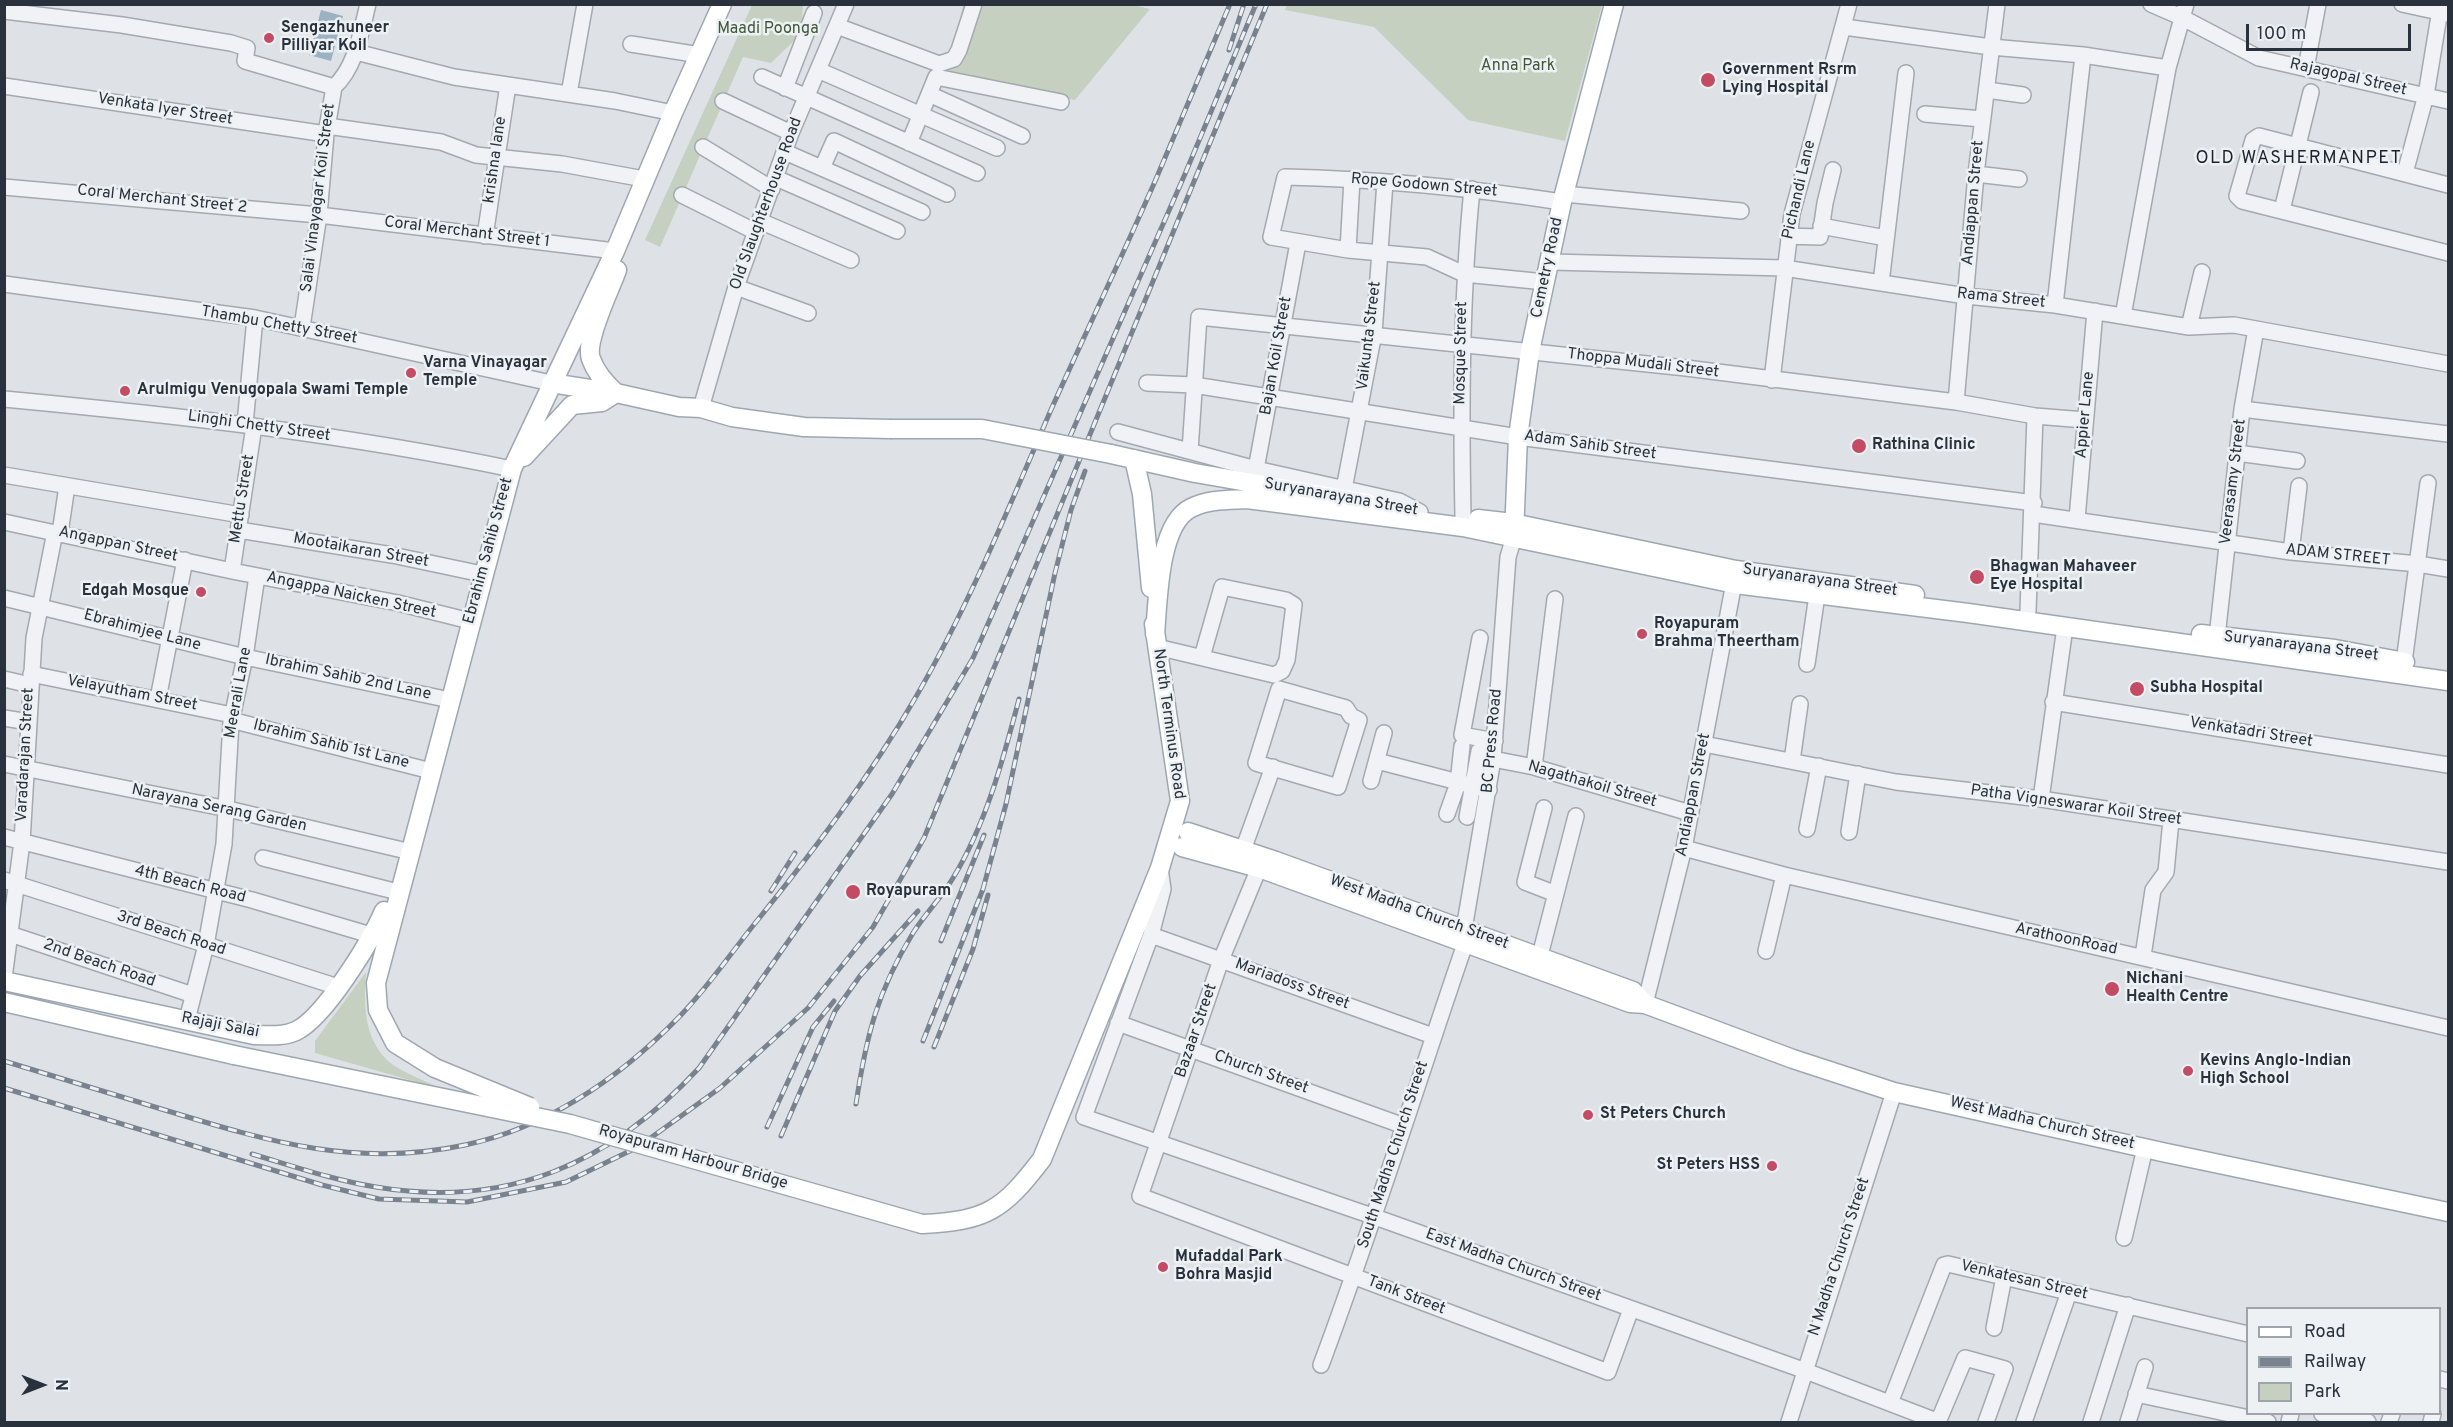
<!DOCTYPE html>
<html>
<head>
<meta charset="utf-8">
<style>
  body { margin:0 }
  #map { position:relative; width:2453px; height:1427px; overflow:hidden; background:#dee2e7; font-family:Overpass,sans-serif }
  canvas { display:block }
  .frame { position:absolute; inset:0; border:6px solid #28313c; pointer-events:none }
  .legend { position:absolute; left:2246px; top:1307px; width:195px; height:108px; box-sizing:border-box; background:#edf1f4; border:2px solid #9ea4aa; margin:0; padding:8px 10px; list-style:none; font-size:18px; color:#28313c }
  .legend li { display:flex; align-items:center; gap:12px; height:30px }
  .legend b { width:30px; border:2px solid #9ea4aa }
  .north { position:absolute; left:12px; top:1355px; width:60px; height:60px; -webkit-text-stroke:4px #edf1f4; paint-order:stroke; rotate:90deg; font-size:16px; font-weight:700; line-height:24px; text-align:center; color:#28313c }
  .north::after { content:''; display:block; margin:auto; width:21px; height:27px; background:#28313c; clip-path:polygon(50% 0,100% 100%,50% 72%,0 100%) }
  .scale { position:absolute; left:2246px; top:24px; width:165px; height:27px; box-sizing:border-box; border:3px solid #28313c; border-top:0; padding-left:8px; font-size:18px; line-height:21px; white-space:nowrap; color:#28313c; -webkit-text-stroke:4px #edf1f4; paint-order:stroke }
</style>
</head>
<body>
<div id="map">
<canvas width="2453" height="1427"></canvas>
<div class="frame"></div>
<ul class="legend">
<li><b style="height:8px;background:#fff"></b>Road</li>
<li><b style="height:8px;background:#79828f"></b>Railway</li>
<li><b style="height:16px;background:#c5d0c0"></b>Park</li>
</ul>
<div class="north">N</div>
<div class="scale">100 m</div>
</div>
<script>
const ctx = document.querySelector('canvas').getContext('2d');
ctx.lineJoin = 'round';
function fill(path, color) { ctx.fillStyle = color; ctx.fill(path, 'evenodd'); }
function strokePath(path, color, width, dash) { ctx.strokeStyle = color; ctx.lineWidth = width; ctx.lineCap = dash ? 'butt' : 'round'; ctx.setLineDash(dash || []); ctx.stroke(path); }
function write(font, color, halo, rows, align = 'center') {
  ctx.font = font + ' Overpass,sans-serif'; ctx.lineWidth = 5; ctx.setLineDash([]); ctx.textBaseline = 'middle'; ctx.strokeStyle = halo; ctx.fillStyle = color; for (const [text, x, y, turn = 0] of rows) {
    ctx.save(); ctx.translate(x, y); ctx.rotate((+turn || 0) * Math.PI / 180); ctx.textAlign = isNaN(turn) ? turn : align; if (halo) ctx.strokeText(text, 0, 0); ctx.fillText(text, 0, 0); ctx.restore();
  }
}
fill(new Path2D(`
  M1128 4 1150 9 1075 100 949 74 963 5Z
  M1287 4H1602V5L1565 141 1468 120 1374 27 1285 10Z
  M752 5H803L801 34 771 63 743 57 660 247 645 240Z
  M366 972C364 1003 363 1036 387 1060 398 1071 427 1081 441 1089L315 1053V1041Z`), '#c5d0c0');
fill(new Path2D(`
  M321 10 343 16 331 61 309 55Z`), '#9bb2c4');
const minor = new Path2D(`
  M2151 4 2181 17 2259 58 2448 101
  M2402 4 2448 14
  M4 11 122 25 231 43 247 48 245 61 334 87
  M837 26 939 64 954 59 959 50 974 4
  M1844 27 1991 47 2083 55 2168 68
  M631 44 700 55
  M356 52 454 77 615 101 673 113
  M2306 68 2318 4
  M818 70 997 148
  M762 77 977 173
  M4 86 326 134
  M785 88 814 13
  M1987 90 2023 95
  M569 94 585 4
  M929 94 1022 136
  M723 101 791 133
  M1925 114 1982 119
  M327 126 441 142 476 155 562 164 644 179
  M909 143 936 77 1061 102
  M703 147 772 189
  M785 152 922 212
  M822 168 834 141 947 194
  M2405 173 2426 95 2441 4
  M1976 174 2019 179
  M776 178 897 231
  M2448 185 2259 136 2253 140 2237 196 2242 201 2448 253
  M4 187 319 215 615 251
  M1564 194 1741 211
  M682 195 756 232
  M2282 210 2311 92
  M760 221 851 260
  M1821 226 1886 238
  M485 236 508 85
  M1788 236 1820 237 1825 203 1833 170
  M1348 250 1352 179
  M1551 262 1784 268 1966 296 2055 305 2189 327 2234 325 2448 364
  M1545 282 1464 274 1427 257 1348 250 1271 237 1285 177C1378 179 1470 188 1562 202
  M1881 283 1906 73
  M4 284 255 318 551 383
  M736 287 808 313
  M2055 305 2083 55
  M2123 316 2168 68 2186 4
  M302 327 319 215 326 134 334 87C356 67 361 32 368 4
  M2189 327 2202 272
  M1772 380 1792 214 1849 4
  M1147 383 1194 385 1518 437 2034 503
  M4 399C175 415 344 434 512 469
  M1956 402 1976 174 1997 4
  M701 408 736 287 791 133 846 4
  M2242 409 2448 434
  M245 424 255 318
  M1118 432 1256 469 1399 501 1420 512
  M1190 451 1199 317 1686 368 1956 402 2035 416 2085 420
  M2237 453 2297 461
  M1256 469 1298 243
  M4 475 241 515
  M1344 489 1374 333 1385 182
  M2033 514 2291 552 2418 564 2448 569
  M1463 518C1461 408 1461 299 1472 189
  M2077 519 2095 311
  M4 522 232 571 398 603 470 621
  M239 530 392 555 482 574
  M60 533 67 486
  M2291 552 2299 486
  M232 571 254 426
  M4 598 245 657 450 700
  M2028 611 2035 416
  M2217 637 2242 409 2256 329
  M1480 638 1462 735 1495 741
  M1157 647 1274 675 1282 671 1287 660 1294 605 1286 600 1222 587 1202 657
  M2404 662 2428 483
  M1807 664 1817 595
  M31 674 232 715
  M4 679 30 685
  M1279 689 1346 708 1351 716 1359 720 1338 787 1256 763Z
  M158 699 185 560
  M2053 702 2448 765
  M4 718 29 722
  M231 720 431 771
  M1704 744 1896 782 2041 799 2448 862
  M1493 759 1534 767 1690 813
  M1377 761 1489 790
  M1792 761 1800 704
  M4 764 228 809 411 852
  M1534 767 1555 599
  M1371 781 1384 733
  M2041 799 2065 627
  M1544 808 1525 882 1556 894
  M1447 814 1458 783 1462 746
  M1467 817 1479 751
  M1807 829 1819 766
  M1849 832 1858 774
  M4 837 252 900 374 936
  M1684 848 1784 875 2448 1028
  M1243 850 1273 767
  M263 858 394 891
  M1160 868 1163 889 1151 935 1084 1117 1375 1217 1803 1370 1939 1422
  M1259 868 1221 960 1140 1196 1608 1372 1631 1309
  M4 880 338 987
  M4 932 193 995
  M1151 935 1433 1036
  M1766 951 1784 875
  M2143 956 2153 890 2166 872 2171 820
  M1537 967 1576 816
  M4 978 22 842 34 638 55 532
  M1645 1004 1684 848 1736 572
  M187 1020 206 945 224 844 231 722 245 657 257 576
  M1118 1023 1404 1126
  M2124 1238 2145 1148
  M1994 1328 2004 1277
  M1321 1365C1373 1226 1417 1084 1465 944L1464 929 1493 759 1508 557 1514 537
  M2440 1379 2448 1381
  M2136 1394 2268 1422
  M1890 1403 1944 1265 1948 1264 2248 1334
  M2322 1414 2368 1422
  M1789 1422 1894 1092
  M1938 1422 1965 1358 2005 1369 1986 1422
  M2024 1422 2069 1292
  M2091 1422 2128 1305
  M2128 1422 2145 1367
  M2289 1422 2291 1414
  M2389 1422 2392 1414
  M2431 1422 2433 1414`);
const major = new Path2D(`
  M551 383 616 393
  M616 393C606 384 596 373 591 359 584 341 610 290 617 270
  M1111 454 1195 473 1368 503
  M524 457 572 405 602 402 616 393 679 407 701 408 732 417 804 427 890 429
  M1134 459 1142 494 1151 588
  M1478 519 1513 523 1736 570 1915 595
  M1514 534 1518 437 1530 351 1562 202 1614 4
  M1155 634C1158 602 1158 524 1191 508 1209 499 1228 500 1247 499L1463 527 1735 584 1968 613 2448 681
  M2201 634 2335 649 2405 662
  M1188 832 1276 861 1633 991 1645 1004
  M1182 847 1259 868 1630 1003 1645 1004 1793 1059 1894 1092 2162 1152 2448 1212
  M4 981 254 1035C268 1035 283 1037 296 1031 325 1017 371 941 384 911
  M4 1002 234 1055
  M435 1068 395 1043 378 1010 376 983 512 469 615 251 673 113 722 4
  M922 1224C987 1221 1003 1210 1042 1159L1160 868 1180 801 1154 624`);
strokePath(minor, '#a4a9b0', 18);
strokePath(major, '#9ea7b1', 21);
strokePath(minor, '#f0f2f5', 15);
strokePath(major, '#fff', 18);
const rail = new Path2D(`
  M1229 50 1244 4
  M771 891 795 853
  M941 941 984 835
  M923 1041 983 889 1006 804 1055 573 1071 510 1085 471
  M934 1047 973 949 988 895
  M4 1061C59 1078 113 1094 168 1111 270 1142 357 1168 465 1145 549 1127 622 1076 681 1015 707 988 729 956 752 927 812 853 870 777 917 695 969 605 1009 507 1050 412 1085 334 1122 257 1156 179 1181 121 1205 62 1230 4
  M4 1088 322 1185 379 1199 467 1202 566 1182 638 1147 720 1088 808 1008 873 927 924 838 1267 4
  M856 1104C866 1037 877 992 913 933 925 914 942 897 953 878 986 824 1003 760 1019 699
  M767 1127 813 1027 834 1001
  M781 1136 835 1011 860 976 918 911
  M252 1154C293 1166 333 1180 376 1187 507 1209 610 1164 699 1068L892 794 973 658 1185 174 1256 4`);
strokePath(rail, '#79828f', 5);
strokePath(rail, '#edf1f4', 3, [9]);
const majorBridge = new Path2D(`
  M890 429H982L1111 454
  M234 1055 570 1124 922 1224
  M435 1068 530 1107`);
strokePath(majorBridge, '#9ea7b1', 21, []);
strokePath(majorBridge, '#fff', 18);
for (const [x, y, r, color] of [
  [269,38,6,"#c34b64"],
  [1708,80,8,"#c34b64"],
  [411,373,6,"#c34b64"],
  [125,391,6,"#c34b64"],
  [1859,446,8,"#c34b64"],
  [1977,577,8,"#c34b64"],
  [201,592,6,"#c34b64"],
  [1642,634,6,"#c34b64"],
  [2137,689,8,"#c34b64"],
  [853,892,8,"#c34b64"],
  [2112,989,8,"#c34b64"],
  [2188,1071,6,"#c34b64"],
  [1588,1115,6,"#c34b64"],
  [1772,1166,6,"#c34b64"],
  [1163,1267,6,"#c34b64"]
]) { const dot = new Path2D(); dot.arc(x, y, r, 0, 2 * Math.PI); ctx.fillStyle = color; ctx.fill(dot); strokePath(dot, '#edf1f4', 2); }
write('bold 16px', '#28313c', '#edf1f4', [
  ["Sengazhuneer",281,29],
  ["Pilliyar Koil",281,47],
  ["Government Rsrm",1722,71],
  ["Lying Hospital",1722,89],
  ["Varna Vinayagar",423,364],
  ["Temple",423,382],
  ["Arulmigu Venugopala Swami Temple",137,391],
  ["Rathina Clinic",1872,446],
  ["Bhagwan Mahaveer",1990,568],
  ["Eye Hospital",1990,586],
  ["Edgah Mosque",189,592,"right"],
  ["Royapuram",1654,625],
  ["Brahma Theertham",1654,643],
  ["Subha Hospital",2150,689],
  ["Royapuram",866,892],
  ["Nichani",2126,980],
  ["Health Centre",2126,998],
  ["Kevins Anglo-Indian",2200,1062],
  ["High School",2200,1080],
  ["St Peters Church",1600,1115],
  ["St Peters HSS",1760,1166,"right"],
  ["Mufaddal Park",1175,1258],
  ["Bohra Masjid",1175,1276]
], 'left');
write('16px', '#3f5737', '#edf1f4', [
  ["Maadi Poonga",768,30],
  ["Anna Park",1518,67]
]);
write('16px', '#28313c', '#edf1f4', [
  ["Rajagopal Street",2348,78,13],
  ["Venkata Iyer Street",165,110,9],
  ["krishna lane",496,160,-82],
  ["Rope Godown Street",1424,186,5],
  ["Pichandi Lane",1800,190,-77],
  ["Salai Vinayagar Koil Street",319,198,-83],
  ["Coral Merchant Street 2",162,200,6],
  ["Andiappan Street",1974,203,-85],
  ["Old Slaughterhouse Road",767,204,-70],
  ["Coral Merchant Street 1",467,233,7],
  ["Cemetry Road",1548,268,-78],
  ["Rama Street",2001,299,6],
  ["Thambu Chetty Street",279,326,10],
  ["Vaikunta Street",1370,336,-83],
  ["Mosque Street",1462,353,-89],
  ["Bajan Koil Street",1277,356,-80],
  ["Thoppa Mudali Street",1643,364,7],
  ["Appier Lane",2086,415,-85],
  ["Linghi Chetty Street",259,427,8],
  ["Adam Sahib Street",1590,446,8],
  ["Veerasamy Street",2234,482,-83],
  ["Suryanarayana Street",1341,498,10],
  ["Mettu Street",243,499,-81],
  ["Angappan Street",118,545,12],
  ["Mootaikaran Street",361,551,10],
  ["Ebrahim Sahib Street",489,551,-75],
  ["ADAM STREET",2338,556,6],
  ["Suryanarayana Street",1820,581,8],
  ["Angappa Naicken Street",351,596,12],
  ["Ebrahimjee Lane",142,631,15],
  ["Suryanarayana Street",2301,647,7],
  ["Ibrahim Sahib 2nd Lane",348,678,12],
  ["Meerali Lane",239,693,-80],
  ["Velayutham Street",132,694,11],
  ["North Terminus Road",1168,724,82],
  ["Venkatadri Street",2251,733,9],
  ["BC Press Road",1493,741,-85],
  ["Ibrahim Sahib 1st Lane",331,745,14],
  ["Varadarajan Street",26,755,-87],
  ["Nagathakoil Street",1592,785,16],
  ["Andiappan Street",1694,795,-79],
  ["Patha Vigneswarar Koil Street",2076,806,8],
  ["Narayana Serang Garden",219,809,12],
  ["4th Beach Road",190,885,14],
  ["West Madha Church Street",1419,913,20],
  ["3rd Beach Road",171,934,18],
  ["ArathoonRoad",2066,940,12],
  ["2nd Beach Road",99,964,19],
  ["Mariadoss Street",1292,985,20],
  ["Rajaji Salai",220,1026,11],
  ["Bazaar Street",1197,1031,-71],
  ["Church Street",1261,1073,20],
  ["West Madha Church Street",2042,1124,13],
  ["South Madha Church Street",1394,1155,-72],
  ["Royapuram Harbour Bridge",693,1158,16],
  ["N Madha Church Street",1840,1257,-72],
  ["East Madha Church Street",1513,1266,20],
  ["Venkatesan Street",2024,1281,13],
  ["Tank Street",1406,1296,21]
]);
ctx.letterSpacing = '1.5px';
write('18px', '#1b222d', '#edf1f4', [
  ["OLD WASHERMANPET",2299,159]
]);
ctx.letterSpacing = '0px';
</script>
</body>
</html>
